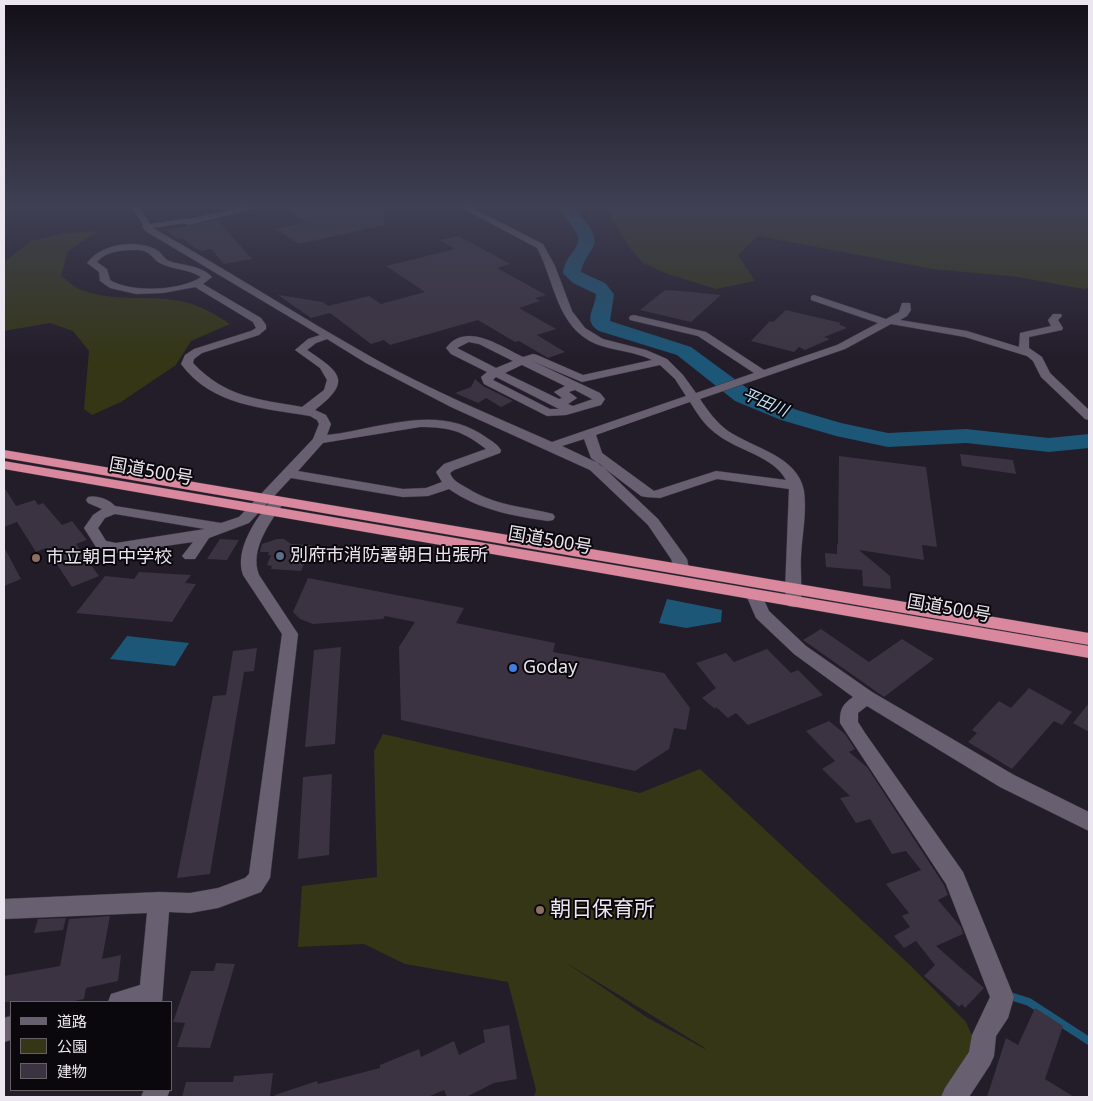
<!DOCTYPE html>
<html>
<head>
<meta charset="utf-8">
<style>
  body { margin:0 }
  #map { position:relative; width:1093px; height:1101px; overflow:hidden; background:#231c29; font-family:"Noto Sans","Noto Sans JP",sans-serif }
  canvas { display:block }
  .frame { position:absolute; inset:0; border:5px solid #ebe6ef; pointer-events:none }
  .legend { position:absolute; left:10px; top:1001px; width:162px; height:90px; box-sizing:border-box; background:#0b080d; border:1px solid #656167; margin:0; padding:6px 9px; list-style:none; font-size:15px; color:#ebe6ef }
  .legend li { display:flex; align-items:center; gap:10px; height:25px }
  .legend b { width:25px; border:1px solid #656167 }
</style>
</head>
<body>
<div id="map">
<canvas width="1093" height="1101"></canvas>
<div class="frame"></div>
<ul class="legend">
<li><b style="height:6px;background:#686070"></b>道路</li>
<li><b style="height:14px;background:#343615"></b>公園</li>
<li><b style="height:14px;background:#3b3341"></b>建物</li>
</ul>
</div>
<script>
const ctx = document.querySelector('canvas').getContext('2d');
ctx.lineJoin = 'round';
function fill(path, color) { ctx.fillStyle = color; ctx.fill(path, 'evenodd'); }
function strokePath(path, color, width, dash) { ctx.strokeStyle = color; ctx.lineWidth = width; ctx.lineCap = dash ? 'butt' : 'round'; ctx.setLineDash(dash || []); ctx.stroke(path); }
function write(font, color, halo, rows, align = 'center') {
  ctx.font = font + ' "Noto Sans","Noto Sans JP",sans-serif'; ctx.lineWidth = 4; ctx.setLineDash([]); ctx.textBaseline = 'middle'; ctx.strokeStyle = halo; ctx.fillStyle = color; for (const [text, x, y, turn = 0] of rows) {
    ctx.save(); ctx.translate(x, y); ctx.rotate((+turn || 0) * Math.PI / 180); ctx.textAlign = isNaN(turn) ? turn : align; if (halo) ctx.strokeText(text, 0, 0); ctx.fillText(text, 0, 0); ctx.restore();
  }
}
fill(new Path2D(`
  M606 208H1089V287L1084 289 1018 277 933 269 758 236 738 255 755 281 716 289 668 274 643 263 629 247Z
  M98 231 68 251 61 276C67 280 73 286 79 289 115 304 153 293 189 303 204 308 217 315 230 324L191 341 176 365 121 402 92 415 84 409 89 351 73 331 50 323 4 331V262L31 241 66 233Z
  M383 734 640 793 700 769 912 967 966 1022 981 1056 951 1097H534L536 1090 508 982 405 964 364 944 298 947 302 886 377 877 374 751ZM565 962 705 1048V1049L648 1018Z`), '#343615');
fill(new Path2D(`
  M667 599 722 610 721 622 686 628 659 623Z
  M127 636 189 643 175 666 110 659Z`), '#1c5778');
strokePath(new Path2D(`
  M1010 996 1029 1002 1089 1041`), '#1c5778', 8);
fill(new Path2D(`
  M558 208H574C582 217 600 234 593 247 588 256 583 261 581 272L605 283 614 294 610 321 691 347 751 391 797 410 841 423 888 433 966 429 1049 438 1089 434V448L1049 452 966 443 888 447 836 436 781 420 735 401 677 355 599 331C582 320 595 310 596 294L573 283 563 273C566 257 570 258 577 245 583 234 564 217 558 208Z`), '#1c5778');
fill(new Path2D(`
  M285 208H383L385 225 299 244 276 229 306 222Z
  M217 220 252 259 224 264 211 249 201 251 197 249 183 239 179 240 166 230Z
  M459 236 510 264 497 268 546 295 535 298 540 301 519 308 556 329 537 335 565 352 548 358 519 341 515 342 478 320 390 345 384 340 371 344 330 313 311 318 278 295 323 302 328 306 369 296 381 304 425 292 386 266 455 249 440 240Z
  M665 290 681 291 721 295 691 322 640 310Z
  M786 310 841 323 839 324 847 328 824 337 830 339 805 350 799 347 794 352 751 341 770 321 773 322Z
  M475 379 483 386 513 401 501 407 486 398 478 403 455 393 471 387Z
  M960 454 1013 460 1016 474 962 466Z
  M839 456 926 467 937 547 922 545 924 560 859 550 890 576 891 589 863 586 862 570 826 567 825 553 837 554V544L838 545Z
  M4 487 16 506 35 500 38 505 43 503 62 525 72 521 87 540 76 544 99 576 72 587 46 548 36 552 17 522 4 527Z
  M220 539 239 540 227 560 207 559Z
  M277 539H284L291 544 312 545 301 571 271 569 272 566 267 565 271 555H268L269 552H260L262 544Z
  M4 547 21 579 4 586Z
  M139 572 191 575 185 583 196 584 172 622 76 613 105 576 134 579Z
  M308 578 464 608 456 623 555 643 553 652 664 673 690 708 686 730 674 728 669 749 635 771 401 720 399 647 415 622 385 616 383 619 313 624 300 619 293 612Z
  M821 629 869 662 902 639 934 659 884 697 803 640Z
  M341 647 335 744 305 747 314 650Z
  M257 648 254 671 244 672 210 874 177 878 213 696 226 695 233 651Z
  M767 649 791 673 798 670 823 695 748 725 736 713 728 718 716 707 715 709 702 698 716 688 696 663 726 653 734 662Z
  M1029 688 1072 712 1062 725 1054 721 1012 769 968 742 977 733 972 730 999 701 1011 708Z
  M1089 703V732L1073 723Z
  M829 721 845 734 855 749 849 752 867 767 944 885 948 895 938 900 961 927 963 934 936 946 984 988 965 1008 962 1004 959 1007 924 976 935 965 916 941 904 948 894 936 910 927 902 916 909 913 886 884 921 870 906 851 892 854 870 819 856 823 840 798 850 796 822 769 835 761 806 731Z
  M332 774 329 855 298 859 303 777Z
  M110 916 102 959 121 955 118 981 86 988 84 999 70 1002H4V976L60 966 69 919Z
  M66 918 63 930 34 933 38 919Z
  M216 963 235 964 210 1048 177 1047 185 1023 173 1022 191 971H214Z
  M1035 1008 1063 1026 1045 1079 1074 1097H987L1006 1038 1018 1045Z
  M509 1025 517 1079 494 1083 466 1097H447L444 1090 428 1097H276L275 1095 317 1081 318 1084 380 1068V1065L419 1049 421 1057 454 1041 459 1055 485 1042 483 1030Z
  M273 1073 270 1097H182L186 1082H233L234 1076Z`), '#3b3341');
const minor = new Path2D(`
  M132 208H140L150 224 183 219H189L240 208H255L189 225 183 223 153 228C227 270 299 316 373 358 430 390 491 415 552 442L686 396 675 379 660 365 582 382 532 361 600 393 605 399 601 405 566 415 547 416 484 384 481 377 487 372 451 354 446 348C466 321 501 347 523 357L533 354 537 355 583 375 652 360C634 351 614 351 596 344 556 327 555 281 537 248L462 208H472L543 244 555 266 572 311 585 328 603 339 646 350 667 359 683 375 696 393 754 373 698 336 630 320 629 318 630 316 634 315 706 332 764 370 837 345 878 323 811 300V296L814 295 886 319 899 312 902 303H910L911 310 907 316 900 320 967 331 1019 347 1020 333 1051 326 1048 320 1053 314H1061L1062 316 1058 320 1063 328 1062 330 1029 337V348L1042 357 1050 373 1089 410V420L1085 419 1041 377 1033 361 1027 356 965 337 891 324 845 349 700 399C708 411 716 422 728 431 753 448 798 456 804 491 807 512 802 535 801 556 800 566 803 601 800 606L794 607 788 606 785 591 789 489 717 479 660 498 646 497 641 496 591 458 584 439 562 446 600 464 658 519 687 559 689 569 686 572H676L671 559 648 525 590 470 451 407 366 363 327 339 316 343 307 350C340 372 353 381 315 410L326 415 331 424 327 435C380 429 439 402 487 438 492 441 498 445 501 450L500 453 454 470 450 473C453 481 460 484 467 488 496 506 521 506 553 514L555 517 553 520 548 521C513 516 479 510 449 489L428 496 403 497 291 478 249 523 209 538 195 559H185L182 556 193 542 116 553 96 547 84 528 93 515 102 509 88 503 86 500 88 497C96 495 109 499 115 506L221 523 239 517 313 439 319 424 317 420 310 416C263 408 212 406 181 364L185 355 194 349 251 331 256 328 253 322 195 287 163 293 136 294 110 288 100 281 99 272 87 263C101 244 134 239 155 249 161 251 163 258 169 261 183 266 201 265 212 277L203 284 261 318 266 325V329L259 335 202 353 194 359 193 363C226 398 258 399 302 407L324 390 327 380 320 368 295 350 308 339 320 335 147 232 142 227 143 225ZM139 250C153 252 152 260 162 264 175 270 189 269 201 277 181 291 130 293 110 280L107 269 97 262C107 250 124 250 139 250ZM469 342 479 344 513 361 496 368 457 348ZM522 365 565 386 554 392 562 398 559 399 505 373ZM496 377 559 409H550L493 380ZM575 390 592 399H593L573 406 568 404 577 398 569 392ZM690 402C698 415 706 427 718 435 739 451 773 456 786 480L716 471 654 491 602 453 596 435ZM420 427C450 427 463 431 486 449L444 464 436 472 442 482 426 488 403 489 298 471 323 443ZM115 514 205 529 116 543 106 541 98 528 105 518Z
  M278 497 285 501C271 521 249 549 259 575L298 634 270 878 261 892 218 908 190 913 169 912 162 1002H108L111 994 140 985 147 913 4 919V899L159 892 190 893 218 888 245 878 249 874 282 634 243 575C234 549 257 517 273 498Z
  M754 590 760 591 769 611 806 646 872 692 1014 775 1089 812V831L1000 787 867 706 858 713V722L865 733 963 872 1014 997 1008 1018 996 1036 994 1056 990 1065 969 1097H941L945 1088 969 1052 972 1035 990 997 946 884 840 723C840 709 842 705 853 697L794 654 756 618 746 595 748 591Z
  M11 1016V1040L4 1042V1018Z
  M144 1090H170L167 1097H141Z`);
const highway = new Path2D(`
  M4 450 1089 633V645L4 458Z
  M4 461 1089 646V658L4 469Z`);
strokePath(minor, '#3d3742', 1);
strokePath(highway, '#3d3742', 1);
fill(minor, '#686070');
fill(highway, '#d9889e');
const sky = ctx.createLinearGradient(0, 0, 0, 362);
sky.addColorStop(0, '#130f17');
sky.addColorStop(0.57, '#3f4054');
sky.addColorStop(1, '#3f405400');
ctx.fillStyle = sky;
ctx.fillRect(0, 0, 1093, 362);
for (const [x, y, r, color] of [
  [280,556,5,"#5c6f8a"],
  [36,558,5,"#8d6e63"],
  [513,668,5,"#3f7fe0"],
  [540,910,5,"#8d6e63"]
]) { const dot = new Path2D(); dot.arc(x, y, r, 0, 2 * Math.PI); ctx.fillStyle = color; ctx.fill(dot); strokePath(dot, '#0b080d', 2); }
write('italic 16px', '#c2e2f7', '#0b080d', [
  ["平田川",765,403,23]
]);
write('18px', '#ebe6ef', '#0b080d', [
  ["国道500号",151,472,10],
  ["国道500号",550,541,10],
  ["国道500号",949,609,10]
]);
write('18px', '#ebe6ef', '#0b080d', [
  ["別府市消防署朝日出張所",290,556],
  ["市立朝日中学校",46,558],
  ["Goday",523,668]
], 'left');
write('21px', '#ebe6ef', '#0b080d', [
  ["朝日保育所",550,910]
], 'left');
</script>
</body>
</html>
